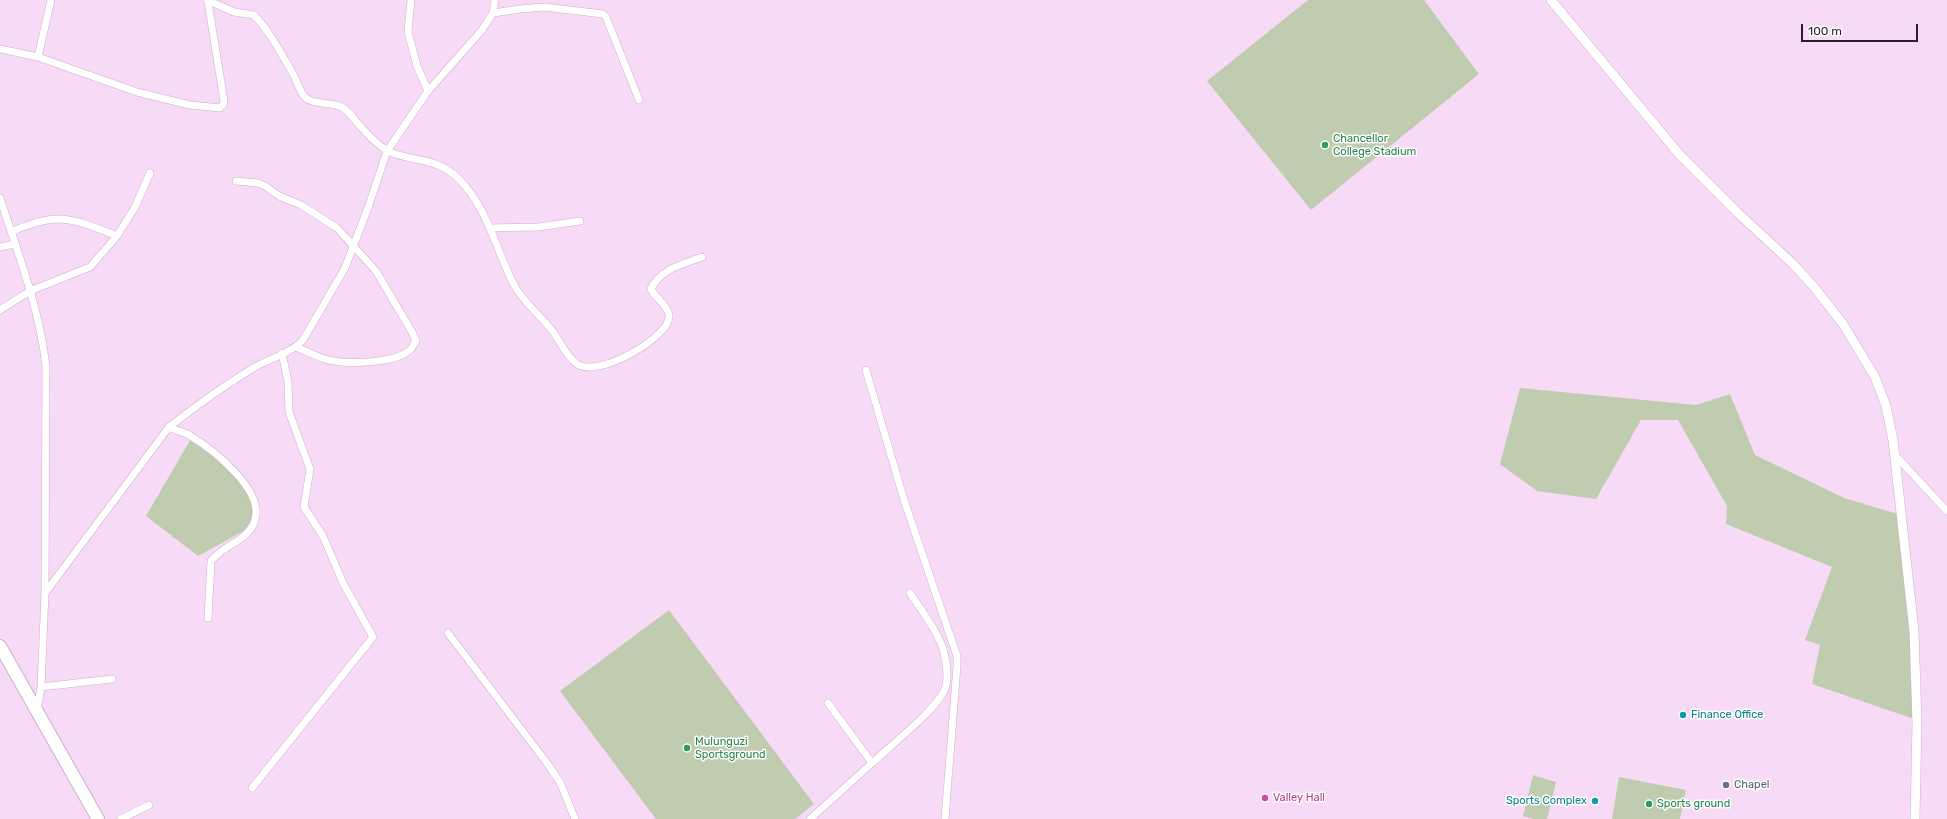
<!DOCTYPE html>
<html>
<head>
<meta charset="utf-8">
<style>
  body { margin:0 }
  #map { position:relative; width:1947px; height:819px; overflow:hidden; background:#f7daf6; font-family:Rubik,sans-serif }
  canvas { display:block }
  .scale { position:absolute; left:1801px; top:24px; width:117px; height:18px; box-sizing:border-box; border:2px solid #291e29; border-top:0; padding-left:5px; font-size:12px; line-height:14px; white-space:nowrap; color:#291e29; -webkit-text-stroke:3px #fff; paint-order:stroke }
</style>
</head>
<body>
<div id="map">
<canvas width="1947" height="819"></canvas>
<div class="scale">100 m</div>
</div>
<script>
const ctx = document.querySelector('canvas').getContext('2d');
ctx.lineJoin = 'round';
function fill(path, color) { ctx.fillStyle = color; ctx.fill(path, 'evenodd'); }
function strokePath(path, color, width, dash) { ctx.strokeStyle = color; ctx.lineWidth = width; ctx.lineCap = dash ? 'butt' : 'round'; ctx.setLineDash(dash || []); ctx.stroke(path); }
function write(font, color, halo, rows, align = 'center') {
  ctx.font = font + ' Rubik,sans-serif'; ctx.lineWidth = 3; ctx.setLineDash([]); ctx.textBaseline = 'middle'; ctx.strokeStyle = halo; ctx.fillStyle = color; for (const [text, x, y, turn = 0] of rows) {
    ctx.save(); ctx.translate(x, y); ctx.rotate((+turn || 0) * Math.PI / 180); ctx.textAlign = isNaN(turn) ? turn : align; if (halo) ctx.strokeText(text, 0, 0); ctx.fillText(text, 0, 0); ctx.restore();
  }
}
fill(new Path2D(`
  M1308 0H1424L1479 74 1311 210 1207 81Z
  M1520 388 1696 405 1730 394 1755 455 1844 498 1898 514 1914 642V719L1812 684 1820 645 1805 640 1832 567 1726 524 1727 506 1678 420H1641L1596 499 1537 491 1500 464Z
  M192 437 239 478 255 507 249 528 198 556 146 516Z
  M669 610 814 804 795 819H656L560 691Z
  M1533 775 1556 782 1547 819H1534L1523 816Z
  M1619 777 1686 790 1680 819H1612Z`), '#c0ccaf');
const minor = new Path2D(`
  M207 0 234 12 254 15C270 32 281 53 293 74 298 82 299 93 307 99 318 105 331 102 342 107 350 111 355 122 362 128 369 136 377 144 386 150 393 154 402 156 410 158 435 162 450 167 466 187 489 215 497 251 513 283 523 303 541 315 554 333 561 343 566 356 577 364 598 379 672 336 669 315 667 304 655 298 651 289 660 269 683 264 702 257
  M411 0 408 32 417 66 428 91
  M493 13 520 9 544 7 603 14 606 17 639 100
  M0 49 38 57 137 92 190 105 220 108 223 105 224 101 208 2
  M38 57 51 0
  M236 181 258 183 265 186 279 196 301 205 337 228 376 271 412 332 416 341C414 343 413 347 411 349 396 364 344 365 325 359 315 356 306 351 296 347
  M0 198C18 253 40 310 46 367L45 593 41 687 37 710
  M490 228 538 227 580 221
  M11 232C58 211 71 218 117 236
  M0 247 15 244
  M0 310 30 291 90 267 117 236 135 207 150 173
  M866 370 904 500 957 656V666L945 819
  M169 427C175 430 183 432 189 435 212 449 270 493 253 525 244 542 222 546 211 561L208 618
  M1895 455 1947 511
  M45 593 169 427C196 406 225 385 255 367 271 358 291 353 303 340L345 268 369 205 387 151 428 91 482 30 493 13 495 0
  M448 633 547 763 560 782 575 819
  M41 687 112 679
  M872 763C890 746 936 710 945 689 949 678 946 660 943 649 936 629 922 611 910 593
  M252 788 373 637 343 583 323 536 304 507 310 469 289 412 288 382 282 353
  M121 819 149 805
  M810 819 872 763 828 703`);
const tertiary = new Path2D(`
  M1551 0 1679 154 1738 213 1793 264 1814 287 1843 324 1875 377 1886 406 1893 440 1914 631 1917 723 1915 819`);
const trunk = new Path2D(`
  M0 646 98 819`);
strokePath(minor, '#ccafcb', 8);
strokePath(tertiary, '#ccafcb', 10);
strokePath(trunk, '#ccafcb', 14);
strokePath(minor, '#fff', 7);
strokePath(tertiary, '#fff', 9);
strokePath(trunk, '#fff', 12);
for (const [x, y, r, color] of [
  [1325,145,4,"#2e9e5b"],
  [1683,715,4,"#0f9aa8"],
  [687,748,4,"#2e9e5b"],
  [1726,785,4,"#6b7280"],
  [1265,798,4,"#d1479c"],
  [1595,801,4,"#0f9aa8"],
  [1649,804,4,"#2e9e5b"]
]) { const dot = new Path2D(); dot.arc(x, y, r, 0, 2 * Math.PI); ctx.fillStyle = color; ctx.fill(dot); strokePath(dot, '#fff', 1.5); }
write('11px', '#27864d', '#fff', [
  ["Chancellor",1333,139],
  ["College Stadium",1333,152],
  ["Mulunguzi",695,742],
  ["Sportsground",695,755],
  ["Sports ground",1657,804]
], 'left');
write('11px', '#0d838f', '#fff', [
  ["Finance Office",1691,715],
  ["Sports Complex",1587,801,"right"]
], 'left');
write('11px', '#5b616d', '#fff', [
  ["Chapel",1734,785]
], 'left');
write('11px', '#b23c85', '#fff', [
  ["Valley Hall",1273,798]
], 'left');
</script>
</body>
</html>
